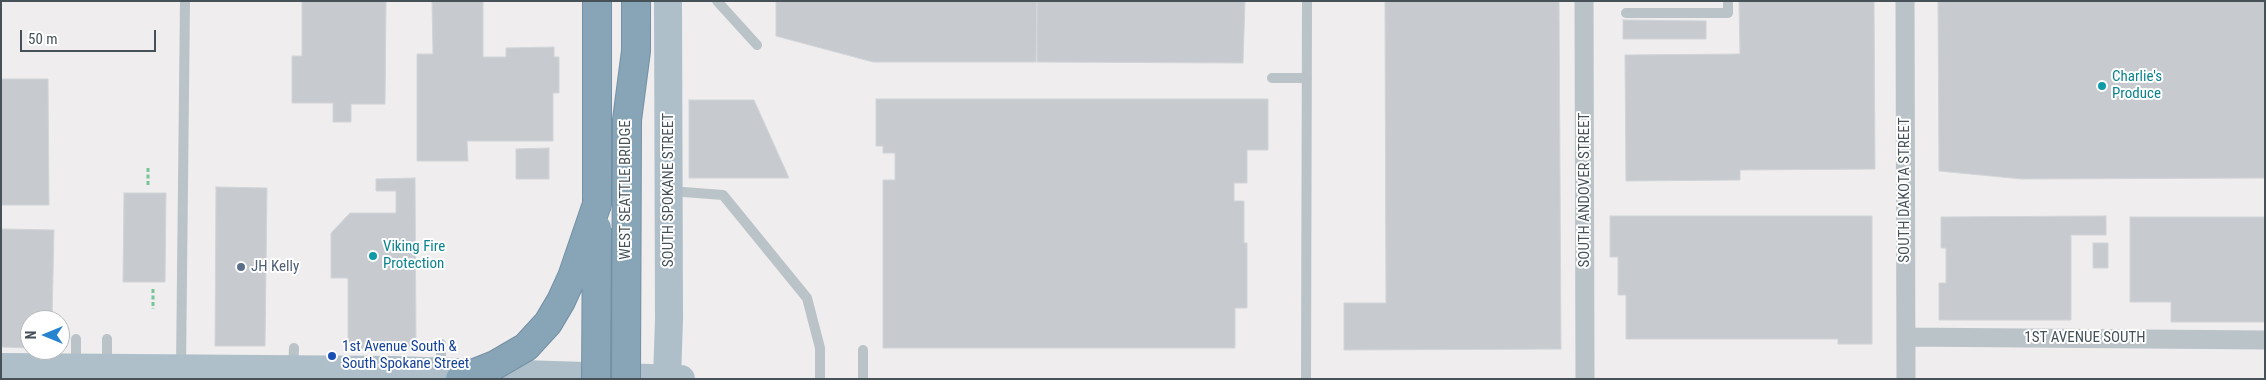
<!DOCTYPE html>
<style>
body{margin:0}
#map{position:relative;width:2266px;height:380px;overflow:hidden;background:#efeded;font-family:"Roboto Condensed",sans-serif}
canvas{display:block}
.frame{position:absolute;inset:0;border:2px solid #465258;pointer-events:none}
.north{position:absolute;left:20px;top:310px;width:50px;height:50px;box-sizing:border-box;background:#fff;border:1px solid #b5babc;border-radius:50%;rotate:270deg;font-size:14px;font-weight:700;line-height:20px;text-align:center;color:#465258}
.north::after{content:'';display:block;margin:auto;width:18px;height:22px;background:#2683d0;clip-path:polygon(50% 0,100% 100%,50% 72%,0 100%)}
.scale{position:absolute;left:20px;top:30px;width:136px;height:22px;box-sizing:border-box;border:2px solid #465258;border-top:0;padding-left:6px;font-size:15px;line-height:18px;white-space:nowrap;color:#465258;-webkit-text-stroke:4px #fff;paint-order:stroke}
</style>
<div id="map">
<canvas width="2266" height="380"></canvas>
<div class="frame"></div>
<div class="north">N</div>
<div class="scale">50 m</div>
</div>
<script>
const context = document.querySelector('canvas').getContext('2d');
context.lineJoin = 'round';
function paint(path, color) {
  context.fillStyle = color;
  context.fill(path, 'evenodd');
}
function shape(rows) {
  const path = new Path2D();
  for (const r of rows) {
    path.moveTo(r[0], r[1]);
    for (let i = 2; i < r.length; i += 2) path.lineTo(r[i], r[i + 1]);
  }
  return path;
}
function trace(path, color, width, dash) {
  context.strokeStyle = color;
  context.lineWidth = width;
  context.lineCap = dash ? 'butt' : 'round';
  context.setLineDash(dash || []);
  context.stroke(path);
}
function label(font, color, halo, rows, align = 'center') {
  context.font = font + ' "Roboto Condensed",sans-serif';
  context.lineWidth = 4;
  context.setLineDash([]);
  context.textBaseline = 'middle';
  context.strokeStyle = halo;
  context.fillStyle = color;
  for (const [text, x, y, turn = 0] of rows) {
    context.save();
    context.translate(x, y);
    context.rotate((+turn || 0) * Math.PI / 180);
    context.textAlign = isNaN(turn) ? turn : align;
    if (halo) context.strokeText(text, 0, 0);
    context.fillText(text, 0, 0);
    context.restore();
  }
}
const building = shape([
 [302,1,386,1,385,104,351,104,351,122,333,122,333,103,292,103,292,56,302,56,302,1],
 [432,1,483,1,483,57,506,57,506,48,554,47,554,57,559,57,559,93,553,93,553,141,467,141,468,161,417,161,417,54,433,54,432,1],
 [776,1,1037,1,1036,62,873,62,776,36,776,1],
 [1037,1,1245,1,1243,63,1037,62,1037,1],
 [1385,1,1559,1,1561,349,1344,350,1344,303,1386,303,1385,1],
 [1739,1,1874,1,1875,169,1740,170,1740,180,1626,181,1625,55,1740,54,1739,1],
 [1938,1,2265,1,2265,178,2022,179,1939,171,1938,1],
 [1623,20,1706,21,1706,39,1623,39,1623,20],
 [1,79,48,79,49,205,1,205,1,79],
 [876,99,1268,99,1268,150,1247,150,1247,183,1234,183,1234,201,1244,201,1244,243,1247,243,1247,308,1235,308,1235,348,883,348,883,180,895,180,895,153,883,153,883,146,876,146,876,99],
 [689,100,754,100,789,178,689,178,689,100],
 [549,148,549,179,516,179,516,149,549,148],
 [415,178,416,349,348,349,348,278,331,278,331,233,350,213,396,213,396,191,376,191,376,179,415,178],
 [216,187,267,188,265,346,215,346,216,187],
 [124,193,166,193,165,282,123,282,124,193],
 [1610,216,1872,216,1872,344,1838,344,1838,339,1626,339,1626,295,1618,295,1618,257,1610,257,1610,216],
 [2106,216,2106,235,2071,235,2071,320,1939,320,1939,283,1946,283,1946,248,1941,248,1941,217,2106,216],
 [2130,217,2265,217,2265,322,2171,322,2171,302,2130,302,2130,217],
 [1,229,54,230,52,320,30,320,30,348,1,347,1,229],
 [2093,243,2108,243,2108,268,2093,268,2093,243]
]);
paint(building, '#c7cacf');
trace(building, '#d1d4d8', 1);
const motorway = shape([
 [597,1,597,204],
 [627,120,636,51,636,1]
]);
trace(motorway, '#7390a4', 30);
trace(shape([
 [148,168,148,186],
 [153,289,153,309]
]), '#78c697', 3, [4, 2.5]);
trace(shape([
 [717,1,757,45],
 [1626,13,1728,13,1728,1],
 [1272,78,1307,78],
 [670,191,723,195,807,298,820,348,820,379],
 [107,339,107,367],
 [76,366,76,339],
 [181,367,185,1],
 [293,368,294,348],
 [441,370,441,344],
 [863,379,863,350],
 [1306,379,1307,1]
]), '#b9c3c8', 10);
trace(shape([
 [1584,1,1585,379],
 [1905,1,1906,379],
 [1906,337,2265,340]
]), '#b9c3c8', 19);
trace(shape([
 [1,367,394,370,681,379],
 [667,379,669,319,668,1]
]), '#aebfca', 28);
trace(motorway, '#88a5b8', 28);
const motorwayBridge = shape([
 [460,379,495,365,526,347,548,323,561,301,572,277,597,204],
 [596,379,597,228],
 [626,379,627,120]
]);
trace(motorwayBridge, '#7390a4', 30, []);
trace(motorwayBridge, '#88a5b8', 28);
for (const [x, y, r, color] of [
 [2102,86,5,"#0f9aa8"],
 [373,256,5,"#0f9aa8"],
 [241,267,5,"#5c6f8a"],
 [332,356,5,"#1a4fb4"]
]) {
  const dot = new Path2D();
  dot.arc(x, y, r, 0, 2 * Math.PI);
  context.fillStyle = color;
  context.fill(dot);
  trace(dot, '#fff', 2);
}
label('15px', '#0d838f', '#fff', [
 ["Charlie's",2112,77],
 ["Produce",2112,94],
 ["Viking Fire",383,247],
 ["Protection",383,264]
], 'left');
label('15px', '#465258', '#fff', [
 ["WEST SEATTLE BRIDGE",626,190,-90],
 ["SOUTH SPOKANE STREET",669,190,-90],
 ["SOUTH ANDOVER STREET",1585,190,-90],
 ["SOUTH DAKOTA STREET",1905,190,-90],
 ["1ST AVENUE SOUTH",2085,338]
]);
label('15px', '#4e5e75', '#fff', [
 ["JH Kelly",251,267]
], 'left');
label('15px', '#164399', '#fff', [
 ["1st Avenue South &",342,347],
 ["South Spokane Street",342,364]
], 'left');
</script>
